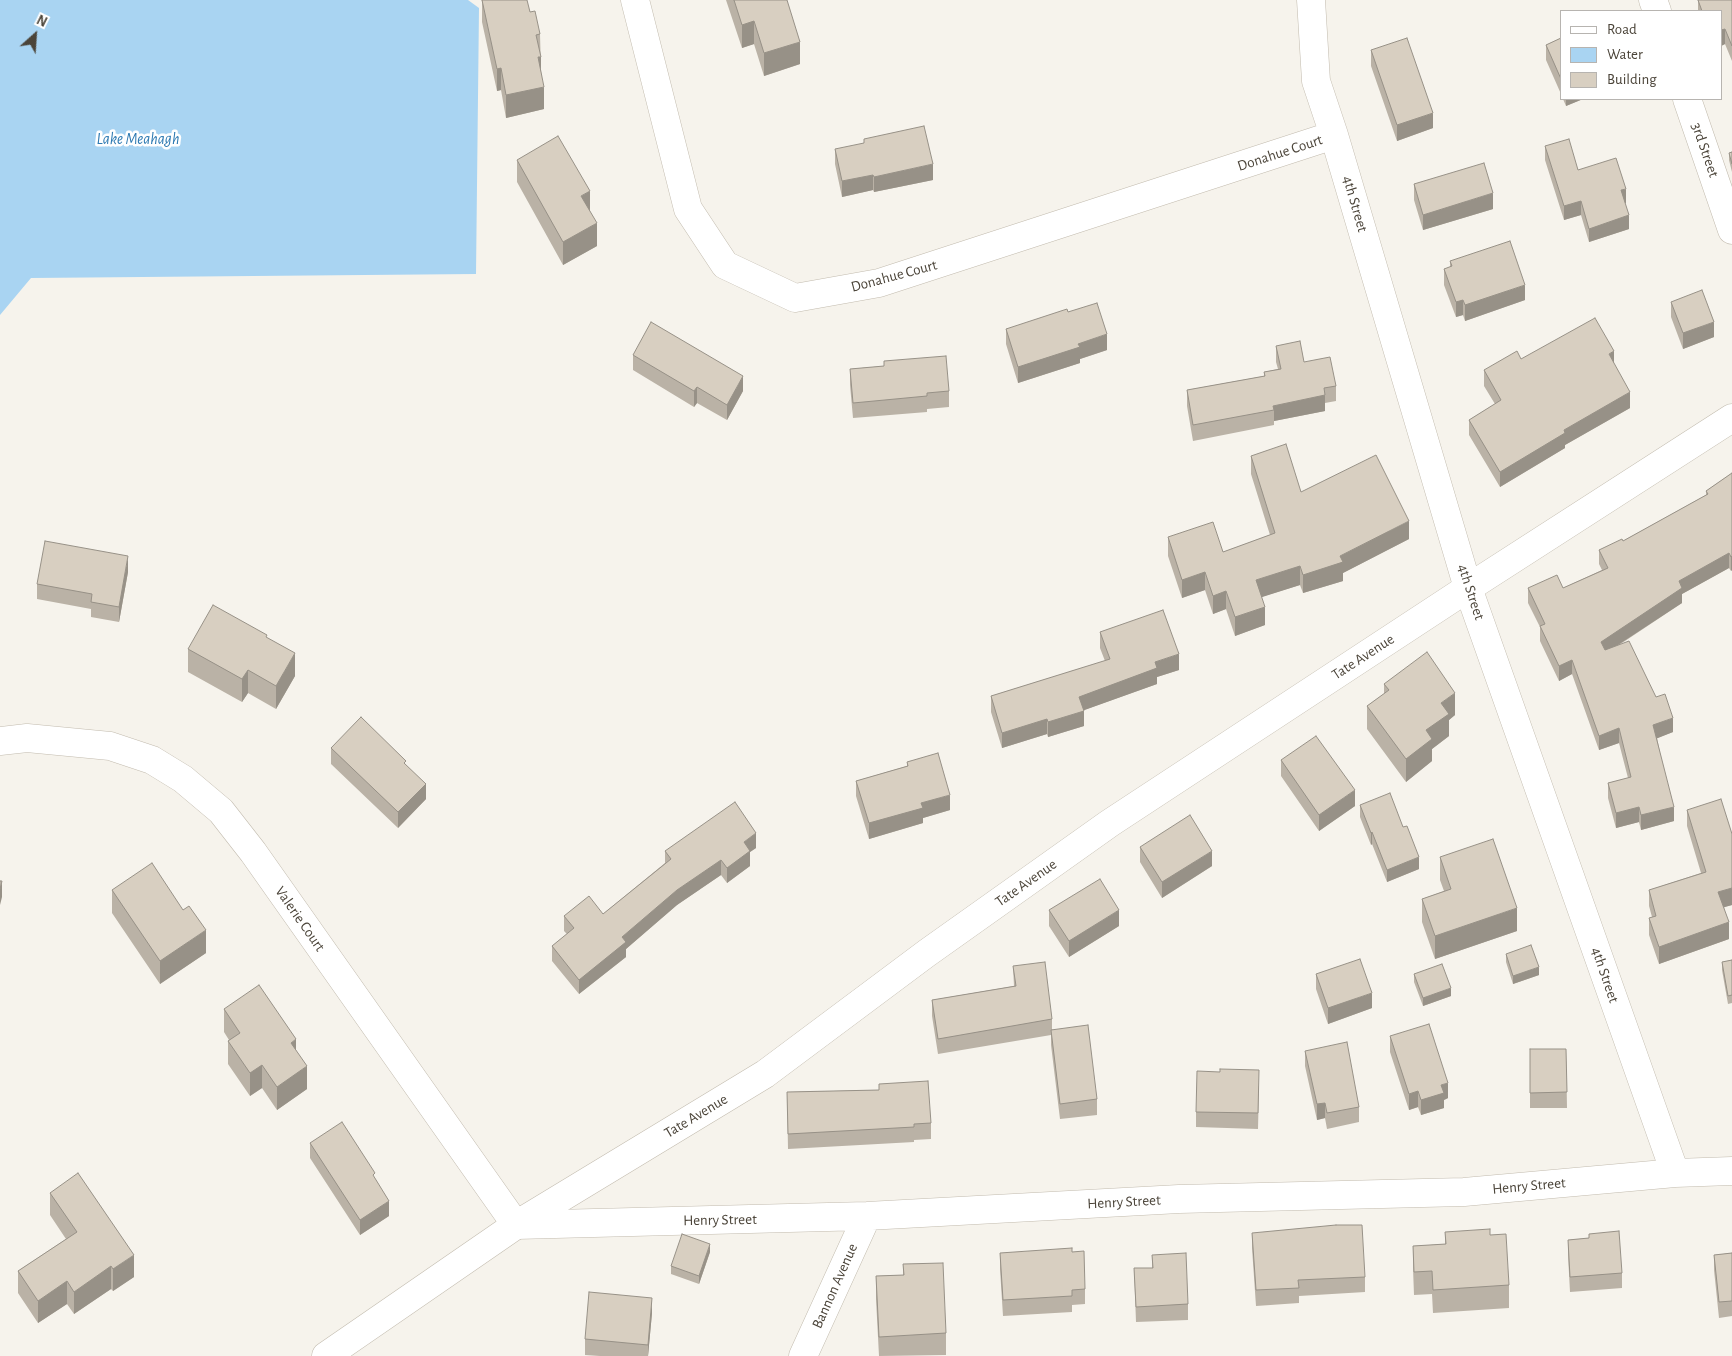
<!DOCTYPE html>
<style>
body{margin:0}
#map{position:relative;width:1732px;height:1356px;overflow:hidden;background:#f6f3ec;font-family:"Alegreya Sans",sans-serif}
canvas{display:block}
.legend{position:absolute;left:1560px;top:10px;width:162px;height:90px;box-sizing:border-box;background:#fff;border:1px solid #b7b4b0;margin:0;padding:6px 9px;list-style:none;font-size:15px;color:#4b4439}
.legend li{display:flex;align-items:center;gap:10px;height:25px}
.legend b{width:25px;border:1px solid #b7b4b0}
.north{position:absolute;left:10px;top:10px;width:50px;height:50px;-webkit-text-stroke:4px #fff;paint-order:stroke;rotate:26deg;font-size:14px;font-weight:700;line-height:20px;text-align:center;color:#4b4439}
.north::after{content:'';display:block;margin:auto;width:18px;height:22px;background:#4b4439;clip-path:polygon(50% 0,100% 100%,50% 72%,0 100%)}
</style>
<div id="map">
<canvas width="1732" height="1356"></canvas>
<ul class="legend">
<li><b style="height:6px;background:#fff"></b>Road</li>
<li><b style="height:14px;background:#a9d4f2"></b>Water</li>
<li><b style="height:14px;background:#d8cfc1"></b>Building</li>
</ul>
<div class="north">N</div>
</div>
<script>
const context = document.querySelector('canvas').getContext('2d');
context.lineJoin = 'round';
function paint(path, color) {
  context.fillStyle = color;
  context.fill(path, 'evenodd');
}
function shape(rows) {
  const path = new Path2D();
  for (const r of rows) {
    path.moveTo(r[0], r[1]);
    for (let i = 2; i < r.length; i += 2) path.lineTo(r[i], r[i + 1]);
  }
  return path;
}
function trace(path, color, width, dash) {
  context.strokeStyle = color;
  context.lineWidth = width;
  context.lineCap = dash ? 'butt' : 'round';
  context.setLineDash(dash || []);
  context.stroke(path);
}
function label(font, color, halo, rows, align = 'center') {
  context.font = font + ' "Alegreya Sans",sans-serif';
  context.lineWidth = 5;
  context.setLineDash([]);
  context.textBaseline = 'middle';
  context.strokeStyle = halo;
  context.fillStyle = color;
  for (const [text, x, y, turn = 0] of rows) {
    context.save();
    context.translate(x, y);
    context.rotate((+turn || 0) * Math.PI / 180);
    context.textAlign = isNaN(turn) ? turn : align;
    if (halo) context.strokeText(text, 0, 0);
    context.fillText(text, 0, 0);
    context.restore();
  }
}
paint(shape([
 [0,0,468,0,479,8,476,274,31,278,0,315]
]), '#a9d4f2');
const minor = shape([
 [635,0,688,209,725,265,795,298,879,283,1334,135],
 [1311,0,1316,81,1334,135,1468,588,1675,1173],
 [1653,0,1657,11],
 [1687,99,1732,230],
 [0,741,27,738,110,746,152,760,183,779,221,811,253,852,516,1225,867,1216,1179,1199,1464,1192,1675,1173,1732,1171],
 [803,1356,867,1216]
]);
const tertiary = shape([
 [326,1356,516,1225,765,1074,927,953,1110,823,1468,588,1732,418]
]);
trace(minor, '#c2bbae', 29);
trace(tertiary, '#c2bbae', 29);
trace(minor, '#fff', 28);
trace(tertiary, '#fff', 28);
paint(shape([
 [482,0,530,12,540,34,541,71,544,109,506,118,501,90,497,91,482,22],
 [726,0,787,0,800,64,764,76,754,44,742,48],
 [1698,0,1732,0,1732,61,1725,44,1721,46,1721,11,1698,11],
 [1561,38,1561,94,1546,60,1546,45],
 [1371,50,1433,128,1397,141,1371,66],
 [1563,99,1583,99,1566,106],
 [1545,146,1578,170,1626,203,1625,203,1629,229,1589,242,1581,215,1564,220,1545,160],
 [835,149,933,180,874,192,873,190,842,197,835,164],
 [1732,152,1732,172,1729,160,1729,153],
 [517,160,590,211,597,246,563,265,517,182],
 [1414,184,1493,209,1423,230,1414,200],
 [1450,261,1525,300,1465,321,1463,315,1456,317,1444,285,1444,269,1450,267],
 [1671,302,1714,337,1683,349,1671,317],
 [1068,312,1107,350,1080,359,1080,363,1018,383,1006,344,1006,329],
 [1276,346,1304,362,1336,386,1336,401,1325,403,1325,411,1274,421,1274,425,1193,441,1187,406,1187,390,1264,376,1264,372,1278,369,1276,362],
 [633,355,743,391,727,420,697,403,694,407,633,370],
 [1521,359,1614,364,1630,408,1565,445,1565,448,1500,487,1469,435,1469,420,1495,404,1484,386,1484,370],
 [884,361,949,391,949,407,927,409,927,412,853,418,850,385,850,369,884,366],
 [1251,456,1301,492,1409,539,1343,573,1343,581,1303,593,1300,585,1261,597,1265,625,1235,636,1226,609,1213,614,1205,590,1182,598,1168,556,1168,537,1223,552,1270,535,1251,474],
 [1732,473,1732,570,1731,571,1729,568,1682,594,1682,603,1619,645,1673,732,1657,738,1674,821,1641,830,1639,822,1616,828,1608,798,1608,783,1628,778,1619,743,1599,750,1572,674,1559,681,1540,641,1540,627,1528,603,1528,588,1563,588,1602,570,1599,564,1599,550,1623,541,1706,495,1706,491],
 [128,572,119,622,91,617,91,609,37,599,37,584],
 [1100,632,1179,670,1157,677,1157,684,1084,710,1084,726,1048,737,1047,734,1002,748,991,712,991,696,1105,661,1100,648],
 [188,649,295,676,276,709,248,693,242,702,188,672],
 [1384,684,1455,715,1449,720,1449,736,1432,749,1432,761,1406,782,1367,729,1367,706,1384,694],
 [331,748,406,765,426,799,398,828,331,764],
 [1281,760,1355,806,1319,831,1281,776],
 [907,762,950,810,923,818,923,823,869,839,856,796,856,781,907,766],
 [1360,805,1419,869,1387,882,1372,844,1371,845,1360,817],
 [1687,810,1732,834,1732,905,1724,907,1729,939,1659,964,1649,935,1649,918,1652,917,1649,906,1649,890,1701,873,1687,826],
 [1140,847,1212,866,1162,898,1140,862],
 [756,848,750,852,750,866,727,883,721,875,677,905,626,949,626,957,579,994,552,961,552,946,567,934,564,931,564,916,603,914,665,863,665,851],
 [1440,857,1517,931,1435,959,1422,922,1422,899,1444,891,1440,880],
 [112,890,206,953,160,984,112,913],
 [1049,910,1119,926,1069,957,1049,926],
 [1506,954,1539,975,1513,984,1506,962],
 [1732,960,1732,1003,1728,1004,1722,970,1722,962],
 [1013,966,1052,1019,1052,1029,1097,1099,1097,1115,1060,1119,1051,1045,1051,1035,938,1054,932,1016,932,1000,1014,986],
 [1316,974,1372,1008,1328,1024,1316,989],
 [1414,974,1451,996,1423,1006,1414,982],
 [224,1009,296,1050,307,1089,277,1110,262,1088,250,1096,228,1064,228,1041,229,1040,224,1032],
 [1390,1036,1448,1098,1444,1100,1444,1108,1421,1115,1418,1107,1409,1110,1390,1052],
 [1530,1049,1566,1049,1567,1108,1530,1108],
 [1305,1051,1359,1107,1359,1122,1327,1129,1325,1118,1317,1120,1305,1066],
 [879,1084,931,1123,931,1139,914,1140,914,1142,788,1149,787,1092,879,1090],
 [1259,1086,1258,1129,1196,1127,1196,1112],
 [310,1143,375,1179,389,1216,360,1235,310,1158],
 [50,1193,134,1277,113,1291,111,1289,74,1314,67,1304,38,1323,18,1293,18,1271,66,1239,50,1215],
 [1445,1232,1490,1235,1509,1285,1509,1308,1433,1313,1432,1294,1414,1295,1413,1268,1413,1246,1445,1244],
 [1252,1233,1365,1277,1365,1292,1299,1296,1299,1303,1256,1306,1252,1248],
 [1589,1238,1622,1273,1622,1288,1570,1292,1568,1255,1568,1240],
 [710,1252,699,1284,671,1274,671,1266],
 [1072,1252,1085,1289,1085,1304,1072,1305,1072,1312,1003,1316,1000,1269,1000,1253],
 [1732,1253,1732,1316,1719,1318,1714,1270,1714,1255],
 [1152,1255,1188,1304,1188,1320,1136,1322,1134,1268,1152,1268],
 [903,1264,946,1333,946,1355,879,1356,876,1299,876,1276,903,1275],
 [652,1313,648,1356,600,1356,585,1355,585,1339]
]), '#bab2a6');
paint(shape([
 [754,21,754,44,742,48,742,25],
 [1725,29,1725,44,1721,46,1721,30],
 [800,42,800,64,764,76,764,53],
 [538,57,541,57,541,79],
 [501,68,501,90,497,91,497,69],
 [544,87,544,109,506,118,506,95],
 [1566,99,1583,99,1566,106],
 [1433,113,1433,128,1397,141,1397,125],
 [933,164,933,180,874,192,874,177],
 [873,175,873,190,842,197,842,181],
 [1626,189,1626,203,1621,204,1621,190],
 [590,191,590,214,581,196],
 [1493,193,1493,209,1423,230,1423,215],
 [1581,201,1581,215,1564,220,1564,206],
 [1629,215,1629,229,1589,242,1589,229],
 [597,223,597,246,563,265,563,242],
 [1525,285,1525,300,1465,321,1465,305],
 [1463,300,1463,315,1456,317,1456,302],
 [1714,322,1714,337,1683,349,1683,333],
 [1107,334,1107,350,1080,359,1080,363,1018,383,1018,367,1078,344],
 [1614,351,1614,366,1609,354],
 [743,376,743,391,727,420,727,405],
 [697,387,697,403,694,407,694,391],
 [1630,392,1630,408,1565,445,1565,448,1500,487,1500,472,1564,430],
 [1325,395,1325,411,1274,421,1274,410,1273,406],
 [1409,521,1409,539,1343,573,1343,581,1303,593,1303,575],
 [1729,553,1729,568,1682,594,1682,603,1601,656,1601,642,1679,581],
 [128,556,128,572,119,622,119,607],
 [1732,556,1732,570,1731,571,1731,557],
 [1300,566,1300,585,1256,599,1256,580],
 [1205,572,1205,590,1182,598,1182,580],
 [1226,591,1226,609,1213,614,1213,596],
 [1265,607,1265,625,1235,636,1235,617],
 [295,653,295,676,276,709,276,686],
 [1179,654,1179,670,1157,677,1157,684,1079,712,1079,697,1155,662],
 [1572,660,1572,674,1559,681,1559,666],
 [248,670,248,693,242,702,242,679],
 [1455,693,1455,715,1449,720,1449,736,1432,749,1432,761,1406,782,1406,759,1441,703],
 [1084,711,1084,726,1048,737,1048,722],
 [1673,718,1673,732,1653,740,1653,725],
 [1047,719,1047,734,1002,748,1002,733],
 [1619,728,1619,743,1599,750,1599,736],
 [426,784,426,799,398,828,398,812],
 [1355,790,1355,806,1319,831,1319,815],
 [950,795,950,810,923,818,923,823,869,839,869,823,921,803],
 [1639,807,1639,822,1616,828,1616,813],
 [1674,807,1674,821,1641,830,1641,815],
 [1372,832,1372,844,1371,845,1371,833],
 [756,833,756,848,750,852,750,866,727,883,727,868,744,842],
 [1212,851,1212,866,1162,898,1162,882],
 [1419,857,1419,869,1387,882,1387,870],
 [721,860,721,875,677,905,626,949,626,957,579,994,579,980,622,937,677,890],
 [2,881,2,897,0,905,0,889],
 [1732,888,1732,905,1718,909,1718,892],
 [1517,908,1517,931,1435,959,1435,936],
 [1119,910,1119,926,1069,957,1069,941],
 [1729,922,1729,939,1659,964,1659,947],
 [206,930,206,953,160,984,160,961],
 [1539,967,1539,975,1513,984,1513,976],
 [1451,988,1451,996,1423,1006,1423,998],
 [1372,993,1372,1008,1328,1024,1328,1008],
 [296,1039,296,1062,291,1043],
 [262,1065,262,1088,250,1096,250,1073],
 [307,1066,307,1089,277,1110,277,1087],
 [1448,1083,1448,1098,1444,1100,1444,1108,1421,1115,1421,1100,1441,1085],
 [1418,1091,1418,1107,1409,1110,1409,1094],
 [1325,1103,1325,1118,1317,1120,1317,1104],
 [389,1201,389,1216,360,1235,360,1220],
 [710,1244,710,1252,699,1284,699,1276],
 [134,1255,134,1277,113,1291,113,1269],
 [111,1266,111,1289,74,1314,74,1292],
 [67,1281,67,1304,38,1323,38,1301],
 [652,1298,652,1313,648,1356,648,1345]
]), '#979187');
const building = shape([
 [482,0,527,0,530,12,535,11,540,34,536,35,541,57,538,57,544,87,506,95,501,68,497,69,482,0],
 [734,0,787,0,800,42,764,53,754,21,742,25,734,0],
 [1698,0,1732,0,1732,46,1725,29,1721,30,1721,11,1702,11,1698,0],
 [1407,38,1433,113,1397,125,1371,50,1407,38],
 [1561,38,1561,79,1546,45,1561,38],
 [924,126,933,164,874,177,873,175,842,181,835,149,864,143,864,139,924,126],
 [558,136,590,191,581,196,597,223,563,242,517,160,558,136],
 [1569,139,1578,170,1616,158,1626,189,1621,190,1629,215,1589,229,1581,201,1564,206,1545,146,1569,139],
 [1732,152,1732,164,1729,153,1732,152],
 [1484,163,1493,193,1423,215,1414,184,1484,163],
 [1510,241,1525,285,1465,305,1463,300,1456,302,1444,269,1452,266,1450,261,1510,241],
 [1702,290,1714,322,1683,333,1671,302,1702,290],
 [1097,303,1107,334,1078,344,1080,347,1018,367,1006,329,1067,309,1068,312,1097,303],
 [1595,318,1614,351,1609,354,1630,392,1564,430,1565,433,1500,472,1469,420,1501,400,1484,370,1517,351,1521,359,1595,318],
 [651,322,743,376,727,405,697,387,694,391,633,355,651,322],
 [1300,341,1304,362,1330,357,1336,386,1324,388,1325,395,1273,406,1274,410,1193,425,1187,390,1265,376,1264,372,1281,369,1276,346,1300,341],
 [946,356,949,391,927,393,927,396,853,403,850,369,884,366,884,361,946,356],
 [1286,444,1301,492,1376,455,1409,521,1340,556,1343,562,1303,575,1300,566,1256,580,1265,607,1235,617,1226,591,1213,596,1205,572,1182,580,1168,537,1213,522,1223,552,1275,533,1251,456,1286,444],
 [1732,473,1732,556,1731,557,1729,553,1679,581,1682,588,1601,642,1605,650,1629,641,1656,697,1665,694,1673,718,1653,725,1674,807,1641,815,1639,807,1616,813,1608,783,1631,777,1619,728,1599,736,1572,660,1559,666,1540,626,1545,624,1528,588,1557,575,1563,588,1608,568,1599,550,1622,539,1623,541,1708,494,1706,491,1732,473],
 [45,541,128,556,119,607,91,602,92,594,37,584,45,541],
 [213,605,267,635,266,637,295,653,276,686,248,670,242,679,188,649,213,605],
 [1163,610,1179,654,1155,662,1157,668,1079,697,1084,711,1048,722,1047,719,1002,733,991,696,1110,659,1100,632,1163,610],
 [1427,652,1455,693,1441,703,1449,714,1426,730,1432,739,1406,759,1367,706,1389,690,1384,684,1427,652],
 [361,717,406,761,404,763,426,784,398,812,331,748,361,717],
 [1316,736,1355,790,1319,815,1281,760,1316,736],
 [938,753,950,795,921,803,923,808,869,823,856,781,908,766,907,762,938,753],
 [1390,793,1403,827,1407,826,1419,857,1387,870,1372,832,1371,833,1360,805,1390,793],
 [1721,799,1732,834,1732,888,1718,892,1729,922,1659,947,1649,918,1656,916,1649,890,1706,872,1687,810,1721,799],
 [735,802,756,833,744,842,750,851,727,868,721,860,677,890,622,937,626,942,579,980,552,946,574,928,564,916,589,896,603,914,671,859,665,851,735,802],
 [1190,815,1212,851,1162,882,1140,847,1190,815],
 [1493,839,1517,908,1435,936,1422,899,1451,889,1440,857,1493,839],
 [152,863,183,910,189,906,206,930,160,961,112,890,152,863],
 [1100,879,1119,910,1069,941,1049,910,1100,879],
 [0,881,2,881,0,889,0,881],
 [1531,945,1539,967,1513,976,1506,954,1531,945],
 [1360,959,1372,993,1328,1008,1316,974,1360,959],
 [1732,960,1732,995,1728,996,1722,962,1732,960],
 [1045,962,1052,1019,938,1039,932,1000,1016,986,1013,966,1045,962],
 [1442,964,1451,988,1423,998,1414,974,1442,964],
 [259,985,296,1039,291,1043,307,1066,277,1087,262,1065,250,1073,228,1041,240,1033,224,1009,259,985],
 [1429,1024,1448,1083,1441,1085,1444,1093,1421,1100,1418,1091,1409,1094,1390,1036,1429,1024],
 [1088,1025,1097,1099,1060,1104,1051,1030,1088,1025],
 [1347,1042,1359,1107,1327,1113,1325,1103,1317,1104,1305,1051,1347,1042],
 [1530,1049,1566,1049,1567,1092,1530,1093,1530,1049],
 [1220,1069,1259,1070,1258,1113,1196,1112,1197,1071,1220,1072,1220,1069],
 [928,1081,931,1123,914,1124,914,1127,788,1134,787,1092,879,1090,879,1084,928,1081],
 [342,1122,375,1173,373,1175,389,1201,360,1220,310,1143,342,1122],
 [78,1173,134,1255,113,1269,111,1266,74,1292,67,1281,38,1301,18,1271,77,1232,50,1193,78,1173],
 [1336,1225,1362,1225,1365,1277,1298,1280,1299,1288,1256,1290,1252,1233,1336,1225],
 [1490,1229,1490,1235,1506,1234,1509,1285,1433,1290,1432,1271,1414,1272,1413,1246,1446,1244,1445,1232,1490,1229],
 [1619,1231,1622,1273,1570,1277,1568,1240,1589,1238,1589,1234,1619,1231],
 [682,1234,710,1244,699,1276,671,1266,682,1234],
 [1072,1248,1072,1252,1084,1251,1085,1289,1072,1290,1072,1296,1003,1300,1000,1253,1072,1248],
 [1186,1253,1188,1304,1136,1307,1134,1268,1153,1268,1152,1255,1186,1253],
 [1732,1253,1732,1301,1719,1302,1714,1255,1732,1253],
 [943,1263,946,1333,879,1337,876,1276,904,1275,903,1264,943,1263],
 [589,1292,652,1298,648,1345,585,1339,589,1292]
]);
paint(building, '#d8cfc1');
trace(building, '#979187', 1);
label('15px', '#4b4439', '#fff', [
 ["3rd Street",1705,150,71],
 ["Donahue Court",1280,153,-18],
 ["4th Street",1355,204,74],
 ["Donahue Court",894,276,-15],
 ["4th Street",1471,592,72],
 ["Tate Avenue",1363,657,-33],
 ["Tate Avenue",1026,883,-35],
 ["Valerie Court",300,919,55],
 ["4th Street",1605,975,71],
 ["Tate Avenue",696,1116,-31],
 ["Henry Street",1529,1186,-5],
 ["Henry Street",1124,1202,-3],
 ["Henry Street",720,1220,-1],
 ["Bannon Avenue",835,1286,-66]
]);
label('italic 16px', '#2e7ab2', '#fff', [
 ["Lake Meahagh",138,139]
]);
</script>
